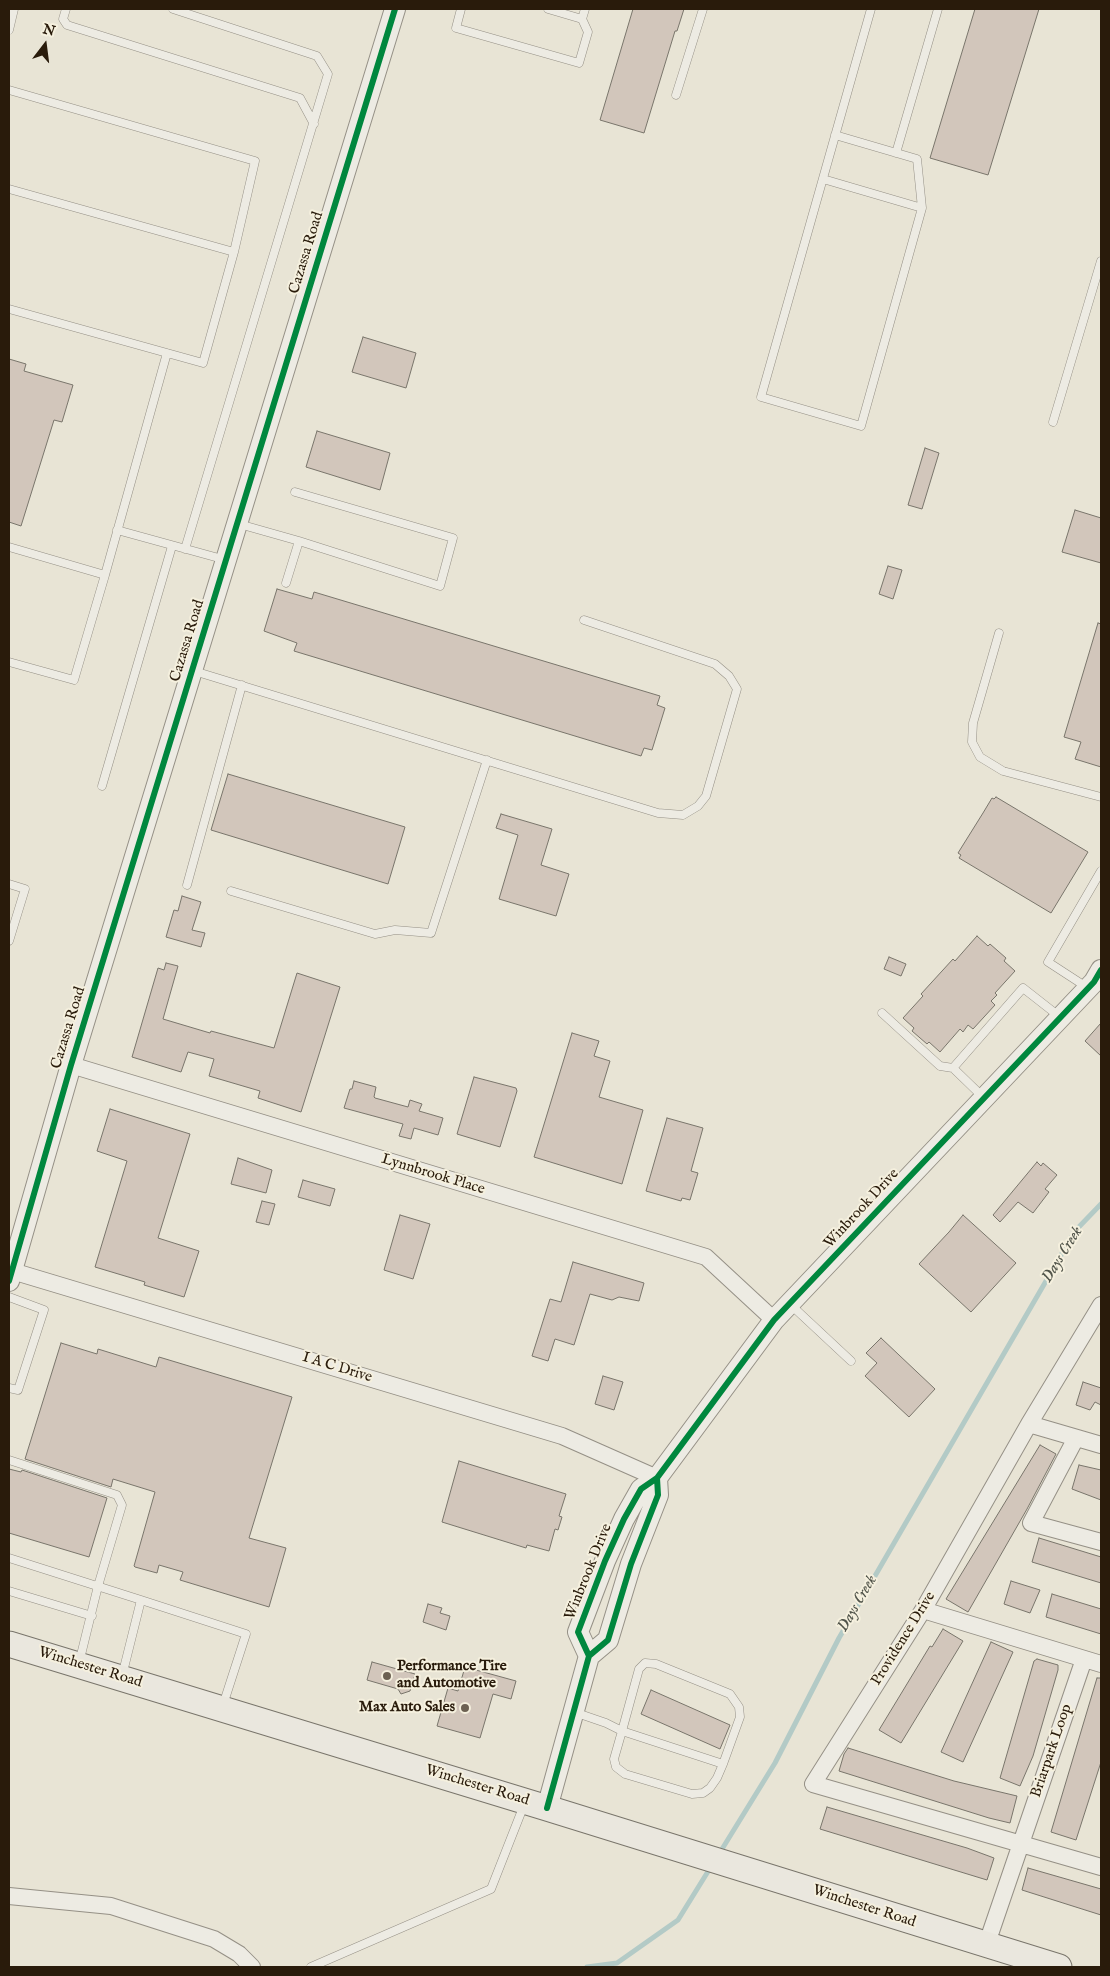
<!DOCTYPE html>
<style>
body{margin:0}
#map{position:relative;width:1110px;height:1976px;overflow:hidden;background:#e8e4d5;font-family:"IM FELL English",serif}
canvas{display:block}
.frame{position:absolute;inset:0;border:10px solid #291b0b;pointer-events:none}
.north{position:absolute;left:20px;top:20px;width:50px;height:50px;-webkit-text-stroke:4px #f5f0de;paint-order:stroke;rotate:15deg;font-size:14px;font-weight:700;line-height:20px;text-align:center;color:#291b0b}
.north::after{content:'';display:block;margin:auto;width:18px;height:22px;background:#291b0b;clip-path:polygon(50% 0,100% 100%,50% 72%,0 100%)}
</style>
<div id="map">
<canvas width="1110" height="1976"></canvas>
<div class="frame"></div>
<div class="north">N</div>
</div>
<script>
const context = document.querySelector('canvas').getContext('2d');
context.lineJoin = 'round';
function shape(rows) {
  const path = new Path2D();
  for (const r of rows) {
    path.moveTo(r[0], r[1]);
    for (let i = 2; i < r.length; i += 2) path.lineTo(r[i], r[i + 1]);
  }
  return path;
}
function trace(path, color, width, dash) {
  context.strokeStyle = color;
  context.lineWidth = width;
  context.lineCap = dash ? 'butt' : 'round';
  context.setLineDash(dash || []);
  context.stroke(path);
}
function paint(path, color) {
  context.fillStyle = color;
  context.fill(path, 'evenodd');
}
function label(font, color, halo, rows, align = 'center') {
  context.font = font + ' "IM FELL English",serif';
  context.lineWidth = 4;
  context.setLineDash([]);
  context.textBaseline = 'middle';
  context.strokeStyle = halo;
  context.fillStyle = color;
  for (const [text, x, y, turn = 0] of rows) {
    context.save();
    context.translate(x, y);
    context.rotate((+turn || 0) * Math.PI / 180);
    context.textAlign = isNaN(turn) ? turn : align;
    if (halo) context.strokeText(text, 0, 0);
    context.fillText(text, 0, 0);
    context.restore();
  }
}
trace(shape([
 [719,1854,775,1763,839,1638,1075,1231,1101,1204],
 [587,1967,617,1963,678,1920,712,1865]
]), '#b3cac6', 5);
const building = shape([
 [633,9,684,9,677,31,675,31,644,133,600,120,633,9],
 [975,9,1039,9,988,175,930,158,975,9],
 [363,337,416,353,406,388,352,372,363,337],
 [9,359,26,364,24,371,73,385,62,422,54,420,21,526,9,522,9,359],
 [317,431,390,453,380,490,306,467,317,431],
 [925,448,939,453,922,509,908,505,925,448],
 [1075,510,1101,518,1101,563,1062,552,1075,510],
 [888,566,902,570,893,599,879,594,888,566],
 [277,589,312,599,314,592,660,696,657,705,665,708,652,750,644,748,641,756,294,651,297,643,264,631,277,589],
 [1098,623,1101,624,1101,767,1075,759,1081,742,1064,737,1098,623],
 [228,774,405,827,388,884,211,830,228,774],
 [996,797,1088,852,1051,913,959,858,961,855,958,853,983,813,992,798,994,799,996,797],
 [501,814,552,829,541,865,569,874,556,916,499,899,518,835,496,828,501,814],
 [182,896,201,902,192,930,205,933,201,947,166,937,174,910,178,911,182,896],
 [977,936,988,946,990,944,1006,958,1004,961,1015,971,995,993,997,995,991,1001,995,1005,973,1029,968,1025,963,1032,960,1029,940,1052,929,1042,927,1044,912,1031,914,1028,903,1018,923,996,921,994,953,959,955,961,977,936],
 [889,957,906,964,901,976,884,969,889,957],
 [166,963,178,966,163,1019,210,1033,211,1031,274,1048,297,973,340,987,301,1112,258,1098,260,1091,209,1076,214,1059,188,1052,181,1072,132,1057,158,968,164,970,166,963],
 [1101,1023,1101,1056,1085,1041,1101,1023],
 [572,1033,599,1041,594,1056,610,1061,599,1097,643,1110,622,1184,534,1157,572,1033],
 [474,1077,516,1088,517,1091,500,1147,457,1134,474,1077],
 [354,1081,376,1087,374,1097,375,1098,408,1107,410,1100,422,1104,419,1111,443,1118,438,1135,414,1128,411,1139,399,1136,403,1124,344,1108,350,1089,352,1089,354,1081],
 [110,1109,190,1134,158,1238,199,1251,184,1297,144,1285,145,1282,95,1267,127,1161,97,1151,110,1109],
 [667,1118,703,1128,691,1171,698,1173,690,1200,682,1198,681,1201,646,1191,667,1118],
 [238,1158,272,1170,266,1193,231,1184,238,1158],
 [1037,1162,1041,1166,1043,1163,1057,1175,1045,1189,1049,1192,1033,1213,1018,1202,1000,1222,993,1215,1037,1162],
 [303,1180,335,1189,330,1206,298,1197,303,1180],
 [262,1201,275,1204,269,1225,256,1222,262,1201],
 [400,1215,430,1224,413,1279,384,1270,400,1215],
 [963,1215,1016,1263,971,1312,919,1264,949,1232,963,1215],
 [573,1262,644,1283,639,1301,619,1297,612,1300,590,1294,574,1345,555,1339,548,1361,532,1356,550,1299,561,1302,573,1262],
 [881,1338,935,1389,909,1417,865,1376,877,1363,866,1353,881,1338],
 [61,1343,97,1354,98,1349,156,1367,159,1357,292,1397,249,1538,286,1548,269,1607,180,1580,183,1572,159,1565,157,1573,135,1567,134,1566,155,1492,113,1479,111,1487,25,1459,61,1343],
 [603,1376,623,1382,614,1410,595,1404,603,1376],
 [1083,1382,1101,1388,1101,1405,1095,1402,1090,1410,1076,1405,1083,1382],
 [1040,1445,1056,1454,1027,1509,968,1612,946,1599,1040,1445],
 [459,1461,566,1494,559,1516,562,1517,558,1530,555,1529,549,1551,527,1545,526,1548,442,1522,459,1461],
 [1079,1465,1101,1470,1101,1500,1072,1489,1079,1465],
 [9,1469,21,1472,22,1470,107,1498,89,1557,9,1533,9,1469],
 [1039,1538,1101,1557,1101,1583,1032,1562,1039,1538],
 [1011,1581,1040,1590,1030,1613,1004,1604,1011,1581],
 [1052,1594,1101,1609,1101,1634,1046,1617,1052,1594],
 [428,1604,442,1608,440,1613,450,1616,446,1630,423,1622,428,1604],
 [943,1629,963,1641,901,1743,879,1730,930,1646,932,1647,943,1629],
 [991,1642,1013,1652,963,1762,941,1752,991,1642],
 [1037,1659,1058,1665,1058,1670,1033,1756,1020,1786,1000,1778,1034,1661,1037,1659],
 [372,1662,415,1674,410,1691,401,1694,398,1689,367,1680,372,1662],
 [465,1667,516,1681,511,1699,493,1694,480,1738,437,1726,448,1688,458,1691,465,1667],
 [1097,1678,1101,1678,1101,1762,1076,1840,1051,1832,1097,1678],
 [651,1690,730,1725,720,1749,641,1714,651,1690],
 [848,1748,954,1781,1017,1796,1010,1823,989,1818,839,1771,844,1754,848,1748],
 [827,1807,967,1848,994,1858,987,1880,820,1829,827,1807],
 [1028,1868,1101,1889,1101,1915,1022,1890,1028,1868]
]);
paint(building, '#d2c6bb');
trace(building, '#79756b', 1);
const service = shape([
 [66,9,63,19,67,25,300,98,314,124],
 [173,9,317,56,328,74,185,549],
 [461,9,456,28,579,63,588,32,582,19],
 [548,9,582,19,585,9],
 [9,30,14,9],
 [9,90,255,161,234,252,203,363,167,353],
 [676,95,703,9],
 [835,135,917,159,922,208],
 [896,153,938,9],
 [823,179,922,208,861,426,761,397,871,9],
 [9,189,234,252],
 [9,309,167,353,105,575,9,547],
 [1053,422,1101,261],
 [295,492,453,538,440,586,299,541],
 [239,524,299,541,286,583],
 [117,530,226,560],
 [999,633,973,723,972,742,980,757,1003,771,1101,797],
 [9,662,74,680,105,575],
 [194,671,658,813,683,815,698,806,706,796,737,689,729,676,715,664,584,620],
 [102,786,172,546],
 [9,884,25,889,9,941],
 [187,885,242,685],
 [231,891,375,934,395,930,431,933,487,760],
 [1088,988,1048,962,1101,871],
 [882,1013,940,1066,953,1068],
 [983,1097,953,1068,1023,988,1060,1017],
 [9,1297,44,1310,18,1390,9,1388],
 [791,1305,851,1361],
 [9,1460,117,1495,122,1505,98,1586,79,1663],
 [9,1558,141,1600,122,1676],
 [9,1591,92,1616],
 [141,1600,246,1634,223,1705],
 [574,1712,606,1723,622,1731,639,1669,645,1663,656,1664,730,1694,739,1707,740,1717,723,1764,717,1778,710,1788,703,1793,692,1794,625,1774,616,1767,614,1759,622,1731,723,1764],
 [311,1967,491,1889,524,1805]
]);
const minor = shape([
 [71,1065,706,1257,774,1320],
 [12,1271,562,1436,657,1478],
 [1101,1305,1029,1424,923,1610,813,1784,1101,1867],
 [1029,1424,1101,1445],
 [1076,1438,1031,1523,1101,1542],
 [923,1610,1101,1664],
 [9,1896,111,1906,214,1939,239,1954,252,1967],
 [986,1946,1084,1659]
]);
const tertiary = shape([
 [9,1281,71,1065,395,9],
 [589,1656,578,1632,605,1561,624,1519,641,1489,657,1478,774,1320,1094,982,1101,970],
 [547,1808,589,1656,608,1640,631,1564,658,1495,657,1478]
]);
const primary = shape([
 [9,1644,547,1808,1059,1967]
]);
trace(service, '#959086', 9);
trace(minor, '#959086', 18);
trace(tertiary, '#959086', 22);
trace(primary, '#79756b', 27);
trace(service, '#edebe3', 8);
trace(minor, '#edebe3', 16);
trace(tertiary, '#edebe3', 20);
trace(primary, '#eae7de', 25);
trace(shape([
 [9,1281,71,1065,395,9],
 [589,1656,578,1632,605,1561,624,1519,641,1489,657,1478,774,1320,1094,982,1101,970],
 [547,1808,589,1656,608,1640,631,1564,658,1495,657,1478]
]), '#00873e', 6);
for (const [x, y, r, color] of [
 [387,1676,5,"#6c6152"],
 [465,1708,5,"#6c6152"]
]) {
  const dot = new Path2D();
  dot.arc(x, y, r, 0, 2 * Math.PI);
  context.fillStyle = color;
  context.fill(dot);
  trace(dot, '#f5f0de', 2);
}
label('15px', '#291b0b', '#f5f0de', [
 ["Cazassa Road",307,253,-73],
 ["Cazassa Road",188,641,-73],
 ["Cazassa Road",69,1028,-73],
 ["Lynnbrook Place",433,1175,17],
 ["Winbrook Drive",862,1209,-47],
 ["I A C Drive",337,1368,17],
 ["Winbrook Drive",589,1572,-68],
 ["Providence Drive",904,1639,-58],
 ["Winchester Road",90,1668,17],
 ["Briarpark Loop",1052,1751,-71],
 ["Winchester Road",477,1786,17],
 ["Winchester Road",864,1907,18]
]);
label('bold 15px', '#291b0b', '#f5f0de', [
 ["Performance Tire",397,1667],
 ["and Automotive",397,1684],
 ["Max Auto Sales",455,1708,"right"]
], 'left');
label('italic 16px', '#51544a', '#f5f0de', [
 ["Days Creek",1063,1255,-58],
 ["Days Creek",858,1604,-60]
]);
</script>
